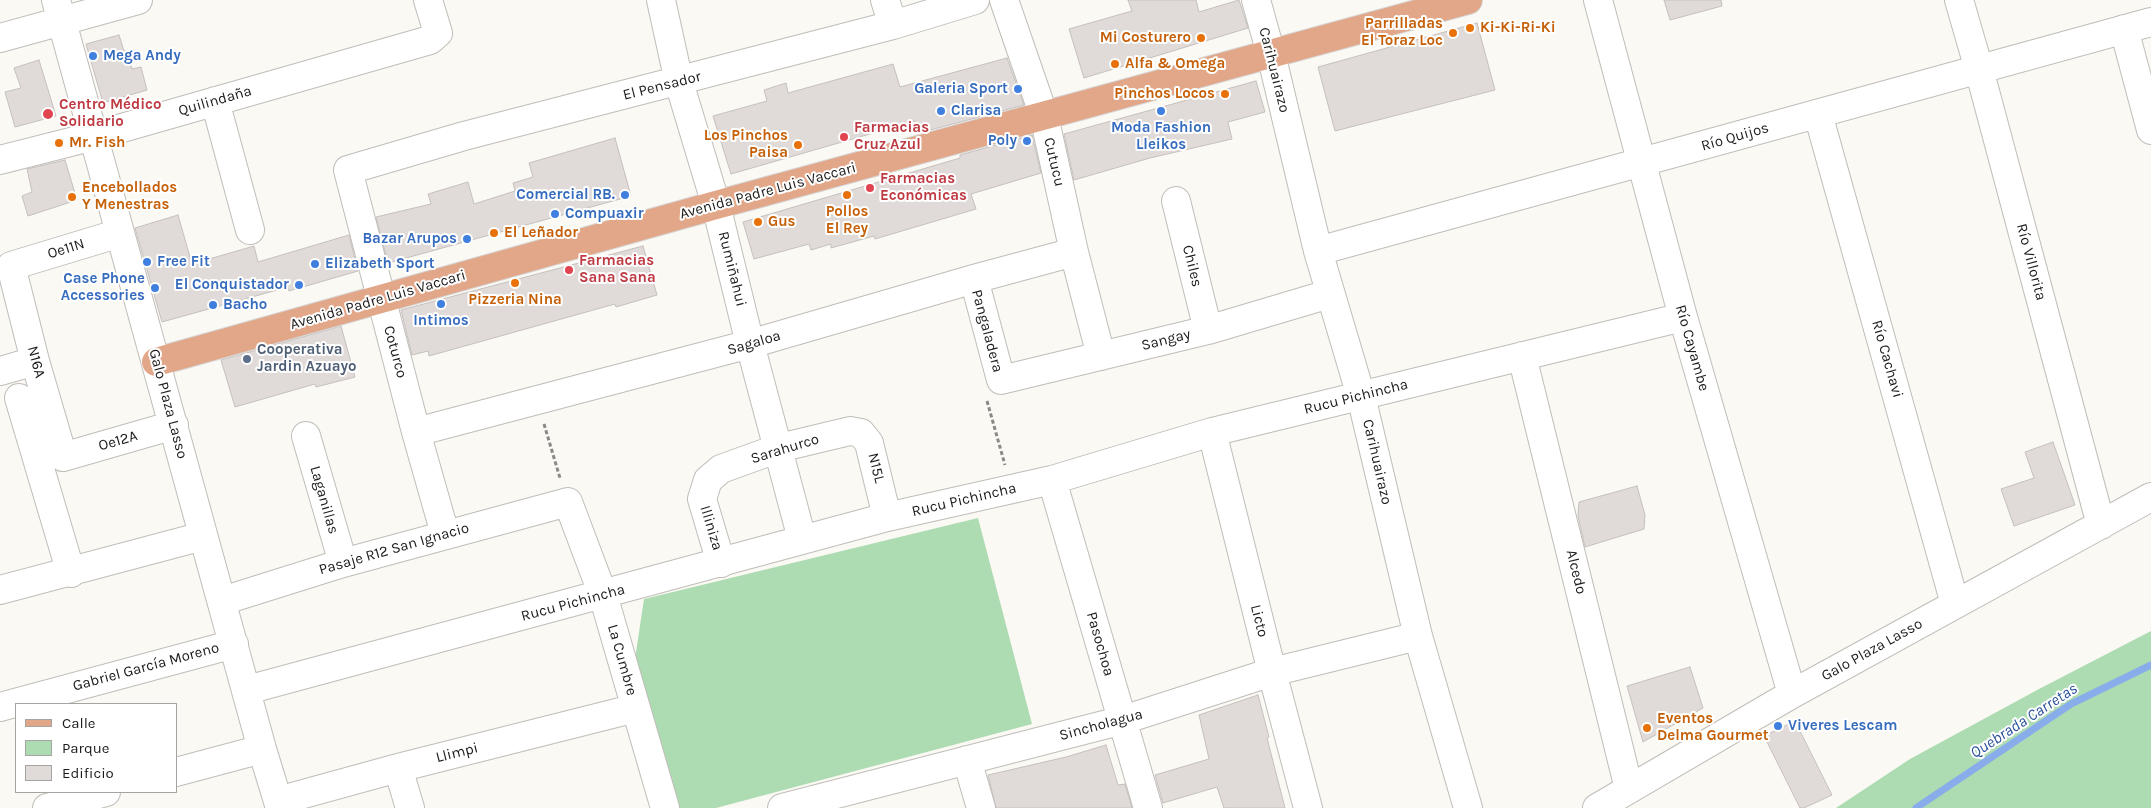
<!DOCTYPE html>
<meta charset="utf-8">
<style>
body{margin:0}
#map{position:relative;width:2151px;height:808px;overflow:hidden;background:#fbf9f4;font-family:Karla,sans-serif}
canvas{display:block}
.legend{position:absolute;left:15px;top:703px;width:162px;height:90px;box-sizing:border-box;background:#fff;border:1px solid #a4a4a3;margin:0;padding:6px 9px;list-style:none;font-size:15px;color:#1c1b19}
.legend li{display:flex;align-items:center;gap:10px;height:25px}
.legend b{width:25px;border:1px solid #a4a4a3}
</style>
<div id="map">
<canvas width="2151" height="808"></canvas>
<ul class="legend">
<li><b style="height:6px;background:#e2a789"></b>Calle</li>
<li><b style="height:14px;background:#addbb2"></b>Parque</li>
<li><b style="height:14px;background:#e0dbd8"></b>Edificio</li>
</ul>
</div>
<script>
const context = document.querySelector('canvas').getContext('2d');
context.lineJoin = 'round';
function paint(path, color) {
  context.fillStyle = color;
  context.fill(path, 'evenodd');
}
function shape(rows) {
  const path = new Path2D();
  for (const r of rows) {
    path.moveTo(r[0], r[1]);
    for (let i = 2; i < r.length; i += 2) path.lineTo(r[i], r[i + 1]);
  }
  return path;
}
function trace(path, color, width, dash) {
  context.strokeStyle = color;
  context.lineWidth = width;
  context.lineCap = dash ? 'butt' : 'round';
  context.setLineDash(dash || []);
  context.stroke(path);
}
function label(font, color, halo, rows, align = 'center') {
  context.font = font + ' Karla,sans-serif';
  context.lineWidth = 4;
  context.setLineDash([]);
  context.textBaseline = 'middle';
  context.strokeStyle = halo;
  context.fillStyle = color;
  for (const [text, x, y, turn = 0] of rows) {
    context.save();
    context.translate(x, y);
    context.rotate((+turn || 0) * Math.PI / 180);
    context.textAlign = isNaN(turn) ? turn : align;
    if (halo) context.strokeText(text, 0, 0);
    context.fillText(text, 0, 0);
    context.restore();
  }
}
paint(shape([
 [978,518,1032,724,716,808,677,808,635,659,644,599],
 [2151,631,2151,808,1836,808,1910,759,2039,689]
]), '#addbb2');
trace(shape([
 [1916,808,2071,704,2151,665]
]), '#89adea', 7);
const building = shape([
 [1128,0,1196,0,1199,12,1239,0,1248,28,1084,78,1069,29,1132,11,1128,0],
 [1664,0,1721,0,1722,6,1670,20,1664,0],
 [1477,23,1495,90,1335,131,1318,67,1477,23],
 [119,35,124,51,127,51,132,69,141,67,147,90,103,103,86,44,119,35],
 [1007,58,1024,105,919,133,915,121,731,174,713,116,767,101,764,90,786,83,788,93,893,64,900,87,1007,58],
 [39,60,56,116,15,127,5,92,21,88,14,68,39,60],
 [1256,81,1265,112,1228,122,1232,139,1150,158,1074,180,1064,134,1256,81],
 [1032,135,1041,173,971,194,976,209,875,239,874,236,831,248,831,244,811,250,809,244,754,259,743,222,960,158,960,155,1032,135],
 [615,138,631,196,388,263,376,217,431,204,428,194,468,182,474,204,515,191,513,183,533,177,529,163,615,138],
 [65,160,77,200,28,216,22,196,32,192,27,169,65,160],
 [178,215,192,264,254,246,258,262,349,235,358,271,289,291,288,287,162,322,135,228,178,215],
 [643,246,657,295,616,307,615,304,429,356,428,351,412,355,401,310,643,246],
 [341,326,355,377,316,387,315,384,235,407,221,360,341,326],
 [2053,442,2075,505,2014,526,2001,489,2034,478,2025,452,2053,442],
 [1637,486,1645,515,1644,529,1585,547,1578,516,1579,502,1637,486],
 [1690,667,1703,708,1643,742,1627,686,1690,667],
 [1258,695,1269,737,1267,738,1285,808,1224,808,1217,787,1163,803,1155,775,1209,759,1199,715,1258,695],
 [1795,721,1832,795,1804,808,1800,808,1764,736,1795,721],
 [1106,745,1118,785,1125,784,1132,808,996,808,988,775,1066,757,1106,745]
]);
paint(building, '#e0dbd8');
trace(building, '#c5c0bd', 1);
const minor = shape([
 [56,0,262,749,280,808],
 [661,0,679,82,716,205,750,344,802,539],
 [885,0,893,25],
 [1256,0,1271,54,1318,251,1361,396,1418,636,1468,808],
 [1598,0,1683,317,1792,694],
 [1959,0,1979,69,2101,525],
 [2124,29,2151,130],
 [0,38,138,0],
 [215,101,250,230],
 [1818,114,1955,604],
 [0,160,94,136,430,40,438,33,428,0],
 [1176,201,1208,330],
 [120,233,11,266,35,361,63,457,174,425],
 [1318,251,2151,22],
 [1074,252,1101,356],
 [974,279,1001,380,1208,330,1329,294],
 [1522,356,1629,789],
 [0,371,35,361],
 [19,398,71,573],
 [416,432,750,344,974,279,1074,252,1044,116,1004,0],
 [1212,432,1272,672,1308,808],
 [306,436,343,563],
 [1052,480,1148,808],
 [445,534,416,432,348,170,464,136,893,25,975,0],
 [721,563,702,499,708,480,721,469,779,448,850,431,861,433,869,443,887,517],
 [0,590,203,536],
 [222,601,343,563,568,502,603,595,665,808],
 [247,690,887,517,1052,480,1212,432,1683,317],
 [0,707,234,644],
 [967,760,981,808],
 [398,768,410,808],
 [176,772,262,749],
 [278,801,398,768,636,708],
 [47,808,106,792],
 [782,808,1123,720,1272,672,1418,636],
 [1597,808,1792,694,2151,497]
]);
const major = shape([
 [156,362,716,205,1468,0]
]);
trace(minor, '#c0bdb9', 30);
trace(major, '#d6d6d6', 30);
trace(shape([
 [987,401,1005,465],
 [544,424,560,478]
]), '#8b8986', 3, [4, 2.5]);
trace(minor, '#fff', 28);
trace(major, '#e2a789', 28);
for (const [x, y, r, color] of [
 [1470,28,5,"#e8710a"],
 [1453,33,5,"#e8710a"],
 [1201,38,5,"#e8710a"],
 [93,56,5,"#3f7fe0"],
 [1115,64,5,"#e8710a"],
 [1018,89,5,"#3f7fe0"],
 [1225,94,5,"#e8710a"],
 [941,111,5,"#3f7fe0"],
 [1161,111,5,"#3f7fe0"],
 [48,114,6,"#e0444e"],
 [844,137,5,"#e0444e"],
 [1027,141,5,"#3f7fe0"],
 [59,143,5,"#e8710a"],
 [798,145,5,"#e8710a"],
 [870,188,5,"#e0444e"],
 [625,195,5,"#3f7fe0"],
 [847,195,5,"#e8710a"],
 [72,197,5,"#e8710a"],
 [555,214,5,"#3f7fe0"],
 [758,222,5,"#e8710a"],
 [494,233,5,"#e8710a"],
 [467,239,5,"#3f7fe0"],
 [147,262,5,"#3f7fe0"],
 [315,264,5,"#3f7fe0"],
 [569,270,5,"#e0444e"],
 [515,283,5,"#e8710a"],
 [299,285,5,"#3f7fe0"],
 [155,288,5,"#3f7fe0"],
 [441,304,5,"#3f7fe0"],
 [213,305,5,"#3f7fe0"],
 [247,359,5,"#5c6f8a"],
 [1778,726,5,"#3f7fe0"],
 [1647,728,5,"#e8710a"]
]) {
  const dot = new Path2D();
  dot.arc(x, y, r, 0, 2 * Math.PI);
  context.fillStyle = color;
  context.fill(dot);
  trace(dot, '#fff', 2);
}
label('bold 15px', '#c56008', '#fff', [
 ["Parrilladas",1443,24,"right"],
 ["El Toraz Loc",1443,41,"right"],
 ["Ki-Ki-Ri-Ki",1480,28],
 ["Mi Costurero",1191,38,"right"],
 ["Alfa & Omega",1125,64],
 ["Pinchos Locos",1215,94,"right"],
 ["Los Pinchos",788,136,"right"],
 ["Paisa",788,153,"right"],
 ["Mr. Fish",69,143],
 ["Encebollados",82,188],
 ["Y Menestras",82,205],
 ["Pollos",847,212,"center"],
 ["El Rey",847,229,"center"],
 ["Gus",768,222],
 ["El Leñador",504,233],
 ["Pizzeria Nina",515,300,"center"],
 ["Eventos",1657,719],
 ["Delma Gourmet",1657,736]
], 'left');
label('bold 15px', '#366cbe', '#fff', [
 ["Mega Andy",103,56],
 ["Galeria Sport",1008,89,"right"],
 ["Clarisa",951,111],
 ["Moda Fashion",1161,128,"center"],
 ["Lleikos",1161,145,"center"],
 ["Poly",1017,141,"right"],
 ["Comercial RB.",615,195,"right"],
 ["Compuaxir",565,214],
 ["Bazar Arupos",457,239,"right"],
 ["Free Fit",157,262],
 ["Elizabeth Sport",325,264],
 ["Case Phone",145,279,"right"],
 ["Accessories",145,296,"right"],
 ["El Conquistador",289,285,"right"],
 ["Bacho",223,305],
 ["Intimos",441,321,"center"],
 ["Viveres Lescam",1788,726]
], 'left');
label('15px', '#1c1b19', '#fff', [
 ["Carihuairazo",1274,70,76],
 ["El Pensador",662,86,-14],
 ["Quilindaña",215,101,-16],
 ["Río Quijos",1735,137,-16],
 ["Cutucu",1054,162,77],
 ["Avenida Padre Luis Vaccari",768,191,-15],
 ["Oe11N",66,249,-17],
 ["Río Villorita",2031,262,75],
 ["Chiles",1192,266,76],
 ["Rumiñahui",732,269,76],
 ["Avenida Padre Luis Vaccari",378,300,-16],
 ["Pangaladera",987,331,75],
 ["Sangay",1166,340,-14],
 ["Sagaloa",754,343,-16],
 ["Río Cayambe",1692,348,74],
 ["Coturco",395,352,75],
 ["Río Cachavi",1887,359,74],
 ["N16A",36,362,75],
 ["Rucu Pichincha",1356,397,-14],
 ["Galo Plaza Lasso",168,404,75],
 ["Oe12A",118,441,-16],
 ["Sarahurco",785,449,-17],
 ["Carihuairazo",1377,462,77],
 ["N15L",876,468,76],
 ["Laganillas",324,500,74],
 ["Rucu Pichincha",964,500,-13],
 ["Illiniza",711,528,73],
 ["Pasaje R12 San Ignacio",394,549,-16],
 ["Alcedo",1576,572,76],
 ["Rucu Pichincha",573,603,-15],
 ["Licto",1259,621,76],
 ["Pasochoa",1100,644,74],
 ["Galo Plaza Lasso",1872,650,-29],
 ["La Cumbre",622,660,74],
 ["Gabriel García Moreno",146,667,-15],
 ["Sincholagua",1101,725,-15],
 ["Llimpi",457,753,-14]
]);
label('bold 15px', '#be3a42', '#fff', [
 ["Centro Médico",59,105],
 ["Solidario",59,122],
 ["Farmacias",854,128],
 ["Cruz Azul",854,145],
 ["Farmacias",880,179],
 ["Económicas",880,196],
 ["Farmacias",579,261],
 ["Sana Sana",579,278]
], 'left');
label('bold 15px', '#4e5e75', '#fff', [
 ["Cooperativa",257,350],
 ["Jardin Azuayo",257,367]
], 'left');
label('italic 16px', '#29529b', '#fff', [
 ["Quebrada Carretas",2024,721,-33]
]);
</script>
